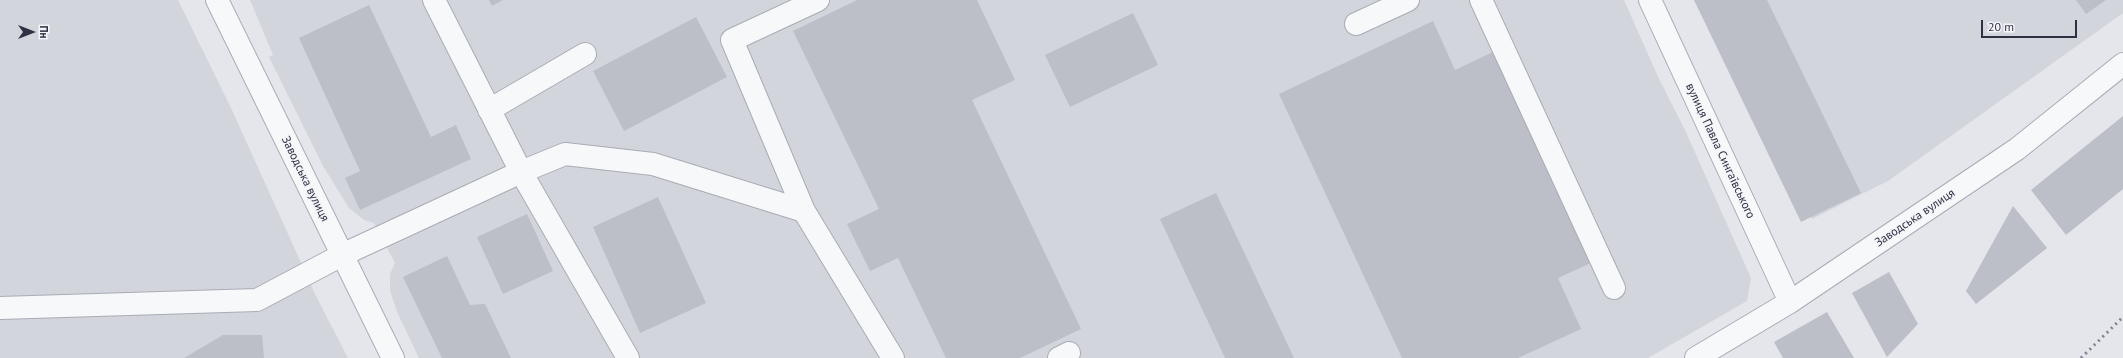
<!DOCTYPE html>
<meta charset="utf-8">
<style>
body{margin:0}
#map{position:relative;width:2123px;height:358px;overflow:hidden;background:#e4e6eb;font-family:"PT Sans",sans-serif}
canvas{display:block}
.north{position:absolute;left:12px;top:12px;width:40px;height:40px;-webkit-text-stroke:3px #f4f5f9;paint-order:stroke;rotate:90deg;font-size:11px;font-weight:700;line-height:16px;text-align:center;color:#2d3243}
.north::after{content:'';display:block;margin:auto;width:14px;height:18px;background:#2d3243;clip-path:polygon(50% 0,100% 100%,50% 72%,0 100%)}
.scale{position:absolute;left:1981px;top:20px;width:96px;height:18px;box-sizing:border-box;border:2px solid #2d3243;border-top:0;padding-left:5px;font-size:12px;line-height:14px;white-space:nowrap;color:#2d3243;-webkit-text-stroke:3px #f4f5f9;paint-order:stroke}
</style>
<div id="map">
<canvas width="2123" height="358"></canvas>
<div class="north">Пн</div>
<div class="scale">20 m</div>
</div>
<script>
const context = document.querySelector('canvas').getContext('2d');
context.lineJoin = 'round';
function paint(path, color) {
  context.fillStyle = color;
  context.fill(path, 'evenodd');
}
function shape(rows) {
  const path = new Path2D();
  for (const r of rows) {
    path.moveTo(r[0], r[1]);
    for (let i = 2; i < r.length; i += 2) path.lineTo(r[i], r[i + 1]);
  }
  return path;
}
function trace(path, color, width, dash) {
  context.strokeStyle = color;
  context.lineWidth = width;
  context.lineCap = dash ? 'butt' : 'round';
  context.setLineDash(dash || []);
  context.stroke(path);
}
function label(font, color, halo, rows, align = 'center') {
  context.font = font + ' "PT Sans",sans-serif';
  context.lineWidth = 3;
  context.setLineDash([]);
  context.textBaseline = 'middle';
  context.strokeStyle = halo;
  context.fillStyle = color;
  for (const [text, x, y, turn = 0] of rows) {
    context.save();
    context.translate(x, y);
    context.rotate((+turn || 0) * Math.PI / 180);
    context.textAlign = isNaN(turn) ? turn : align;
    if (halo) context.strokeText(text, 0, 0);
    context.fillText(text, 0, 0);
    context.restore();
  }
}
paint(shape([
 [0,0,178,0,232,110,316,296,348,358,0,358],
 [250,0,1624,0,1659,79,1685,130,1751,278,1747,301,1648,358,419,358,397,312,390,291,390,274,395,263,374,223,364,220,349,208,323,166,269,57,273,55],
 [1706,0,2123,0,2123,13,1888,181,1812,219,1750,87]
]), '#d3d5dd');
paint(shape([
 [489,0,503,0,492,6],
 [857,0,977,0,1015,80,972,100,1081,329,1020,358,946,358,898,258,870,271,847,224,879,209,793,31],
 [1694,0,1767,0,1861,193,1801,222],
 [2076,0,2106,0,2086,14],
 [369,5,431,137,456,125,471,159,360,210,345,178,360,171,299,38],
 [1133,13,1158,65,1070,107,1045,55],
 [696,17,727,77,624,131,593,71],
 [1433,21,1455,70,1495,51,1593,262,1558,278,1581,329,1518,358,1402,358,1279,94],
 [2123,116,2123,189,2066,235,2031,190],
 [1216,193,1294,358,1225,358,1160,219],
 [658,197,706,303,640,333,593,227],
 [2013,206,2047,248,1976,304,1966,291],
 [527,214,553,271,503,294,477,237],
 [447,256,470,305,485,304,511,358,442,358,403,277],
 [1889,272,1918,324,1887,357,1852,293],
 [1827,312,1854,358,1783,358,1774,342],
 [223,335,262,335,264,358,184,358]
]), '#bcbfc8');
const minor = shape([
 [217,0,393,358],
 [434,0,521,172,565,154,653,164,804,211],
 [818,0,732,40,804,211,893,358],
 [1481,0,1614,288],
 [1650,0,1790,302],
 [1356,24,1408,0],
 [489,110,585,54],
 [0,308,257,300,342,255,521,172,628,358],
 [1059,358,1069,353],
 [1696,358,1790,302,2017,149,2123,64]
]);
trace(minor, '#a9acb5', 24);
trace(minor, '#f7f8fa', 22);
trace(shape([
 [2081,358,2123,317]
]), '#7e8494', 3, [2, 4]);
label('12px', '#2d3243', '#f4f5f9', [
 ["вулиця Павла Сингаївського",1720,151,65],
 ["Заводська вулиця",305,179,64],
 ["Заводська вулиця",1915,218,-34]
]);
</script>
